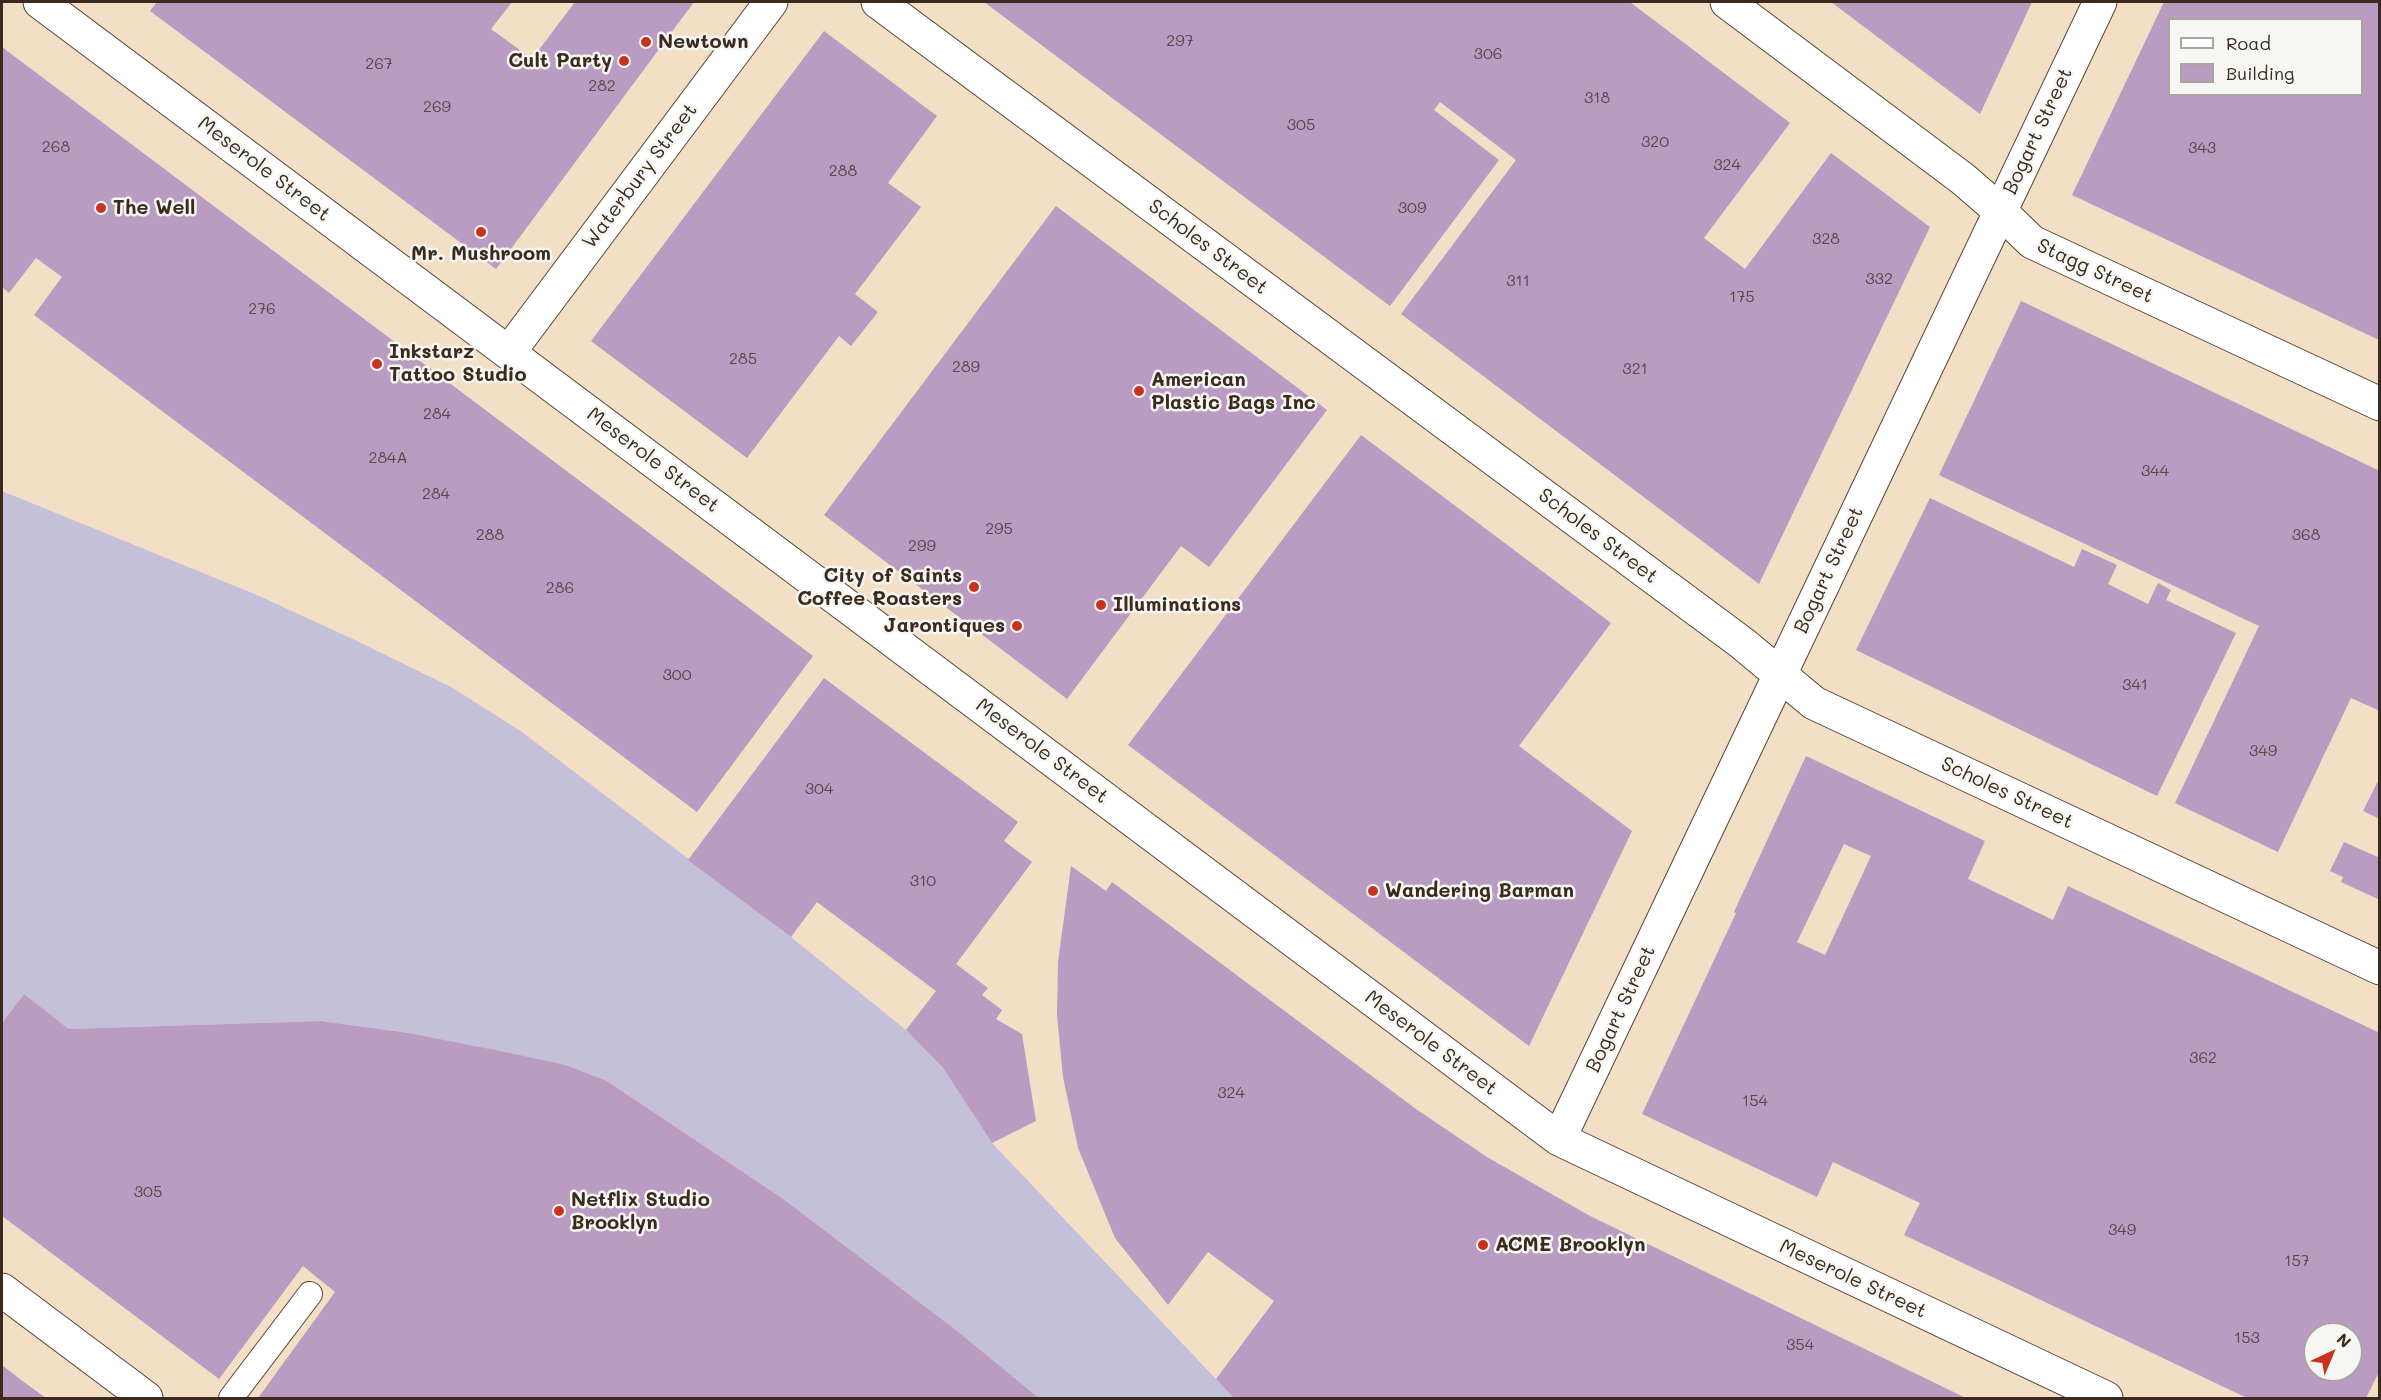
<!DOCTYPE html>
<style>
body{margin:0}
#map{position:relative;width:2381px;height:1400px;overflow:hidden;background:#f3dfc5;font-family:Mali,sans-serif}
canvas{display:block}
.frame{position:absolute;inset:0;border:3px solid #3b2a1e;pointer-events:none}
.legend{position:absolute;left:2168px;top:18px;width:195px;height:78px;box-sizing:border-box;background:#f6f6f2;border:2px solid #aba49d;margin:0;padding:8px 10px;list-style:none;font-size:18px;color:#3b2a1e}
.legend li{display:flex;align-items:center;gap:12px;height:30px}
.legend b{width:30px;border:2px solid #aba49d}
.north{position:absolute;left:2303px;top:1322px;width:60px;height:60px;box-sizing:border-box;background:#f6f6f2;border:2px solid #aba49d;border-radius:50%;rotate:44deg;font-size:16px;font-weight:700;line-height:24px;text-align:center;color:#3b2a1e}
.north::after{content:'';display:block;margin:auto;width:21px;height:27px;background:#c8321e;clip-path:polygon(50% 0,100% 100%,50% 72%,0 100%)}
</style>
<div id="map">
<canvas width="2381" height="1400"></canvas>
<div class="frame"></div>
<ul class="legend">
<li><b style="height:8px;background:#fff"></b>Road</li>
<li><b style="height:16px;background:#ba9bc2"></b>Building</li>
</ul>
<div class="north">N</div>
</div>
<script>
const context = document.querySelector('canvas').getContext('2d');
context.lineJoin = 'round';
function paint(path, color) {
  context.fillStyle = color;
  context.fill(path, 'evenodd');
}
function shape(rows) {
  const path = new Path2D();
  for (const r of rows) {
    path.moveTo(r[0], r[1]);
    for (let i = 2; i < r.length; i += 2) path.lineTo(r[i], r[i + 1]);
  }
  return path;
}
function trace(path, color, width, dash) {
  context.strokeStyle = color;
  context.lineWidth = width;
  context.lineCap = dash ? 'butt' : 'round';
  context.setLineDash(dash || []);
  context.stroke(path);
}
function label(font, color, halo, rows, align = 'center') {
  context.font = font + ' Mali,sans-serif';
  context.lineWidth = 5;
  context.setLineDash([]);
  context.textBaseline = 'middle';
  context.strokeStyle = halo;
  context.fillStyle = color;
  for (const [text, x, y, turn = 0] of rows) {
    context.save();
    context.translate(x, y);
    context.rotate((+turn || 0) * Math.PI / 180);
    context.textAlign = isNaN(turn) ? turn : align;
    if (halo) context.strokeText(text, 0, 0);
    context.fillText(text, 0, 0);
    context.restore();
  }
}
paint(shape([
 [2,491,257,595,357,641,453,688,522,732,791,937,906,1030,943,1068,992,1143,1234,1398,1039,1398,956,1330,782,1198,607,1081,566,1065,409,1033,321,1021,69,1029,24,994,2,1023]
]), '#c5c0da');
paint(shape([
 [157,2,512,2,491,29,532,59,575,2,694,2,496,269,150,11],
 [984,2,1630,2,1790,123,1704,238,1745,269,1831,153,1930,227,1759,584,1401,314,1516,160,1440,102,1434,110,1499,160,1390,306],
 [1831,2,2032,2,1980,114],
 [2164,2,2380,2,2379,340,2072,195],
 [2170,20,2362,20,2362,94,2170,94],
 [824,31,937,116,888,183,921,207,855,294,878,312,851,346,839,336,747,458,591,341],
 [2,47,813,656,697,812,34,315,62,277,36,258,9,293,2,287],
 [1056,206,1327,410,1209,567,1181,546,1067,699,824,515],
 [2021,301,2380,471,2380,711,2351,698,2278,852,2175,803,2259,626,1939,475],
 [1361,435,1611,623,1519,746,1632,831,1529,1046,1128,745],
 [1930,498,2074,567,2082,549,2117,565,2108,584,2148,604,2158,583,2171,590,2166,600,2236,633,2157,796,1856,650],
 [824,678,1018,822,1004,841,1032,862,956,964,988,988,982,995,1002,1010,996,1019,1022,1034,1036,1121,992,1143,943,1068,906,1030,936,991,817,902,791,937,688,860],
 [1806,756,1985,841,1968,879,2053,920,2068,886,2380,1033,2380,1370,2366,1398,2247,1398,1904,1235,1920,1203,1833,1162,1817,1197,1642,1114,1736,913,1734,912],
 [1844,844,1871,856,1825,955,1797,942],
 [2315,1334,2351,1334,2351,1370,2315,1370],
 [2380,777,2380,819,2363,811],
 [2344,842,2380,858,2380,900,2341,882,2343,877,2330,871],
 [1071,866,1106,891,1112,882,1416,1109,1487,1157,1590,1216,1966,1398,1234,1398,1216,1379,1274,1301,1208,1252,1168,1305,1115,1238,1078,1148,1063,1077,1057,1015,1058,962],
 [24,994,69,1029,321,1021,409,1033,510,1053,566,1065,607,1081,782,1198,956,1330,1039,1398,258,1398,335,1292,303,1266,219,1379,2,1216,2,1023],
 [2,1365,21,1380,46,1398,2,1398]
]), '#ba9bc2');
const lane = shape([
 [231,1398,310,1294]
]);
const street = shape([
 [40,2,1559,1139,2106,1398],
 [878,2,1742,643,1814,703,2380,968],
 [1727,2,1963,179,2000,211,2032,242,2380,404],
 [509,352,771,2],
 [1559,1139,2100,2],
 [2,1290,146,1398]
]);
trace(lane, '#574537', 26);
trace(street, '#574537', 35);
trace(lane, '#fff', 24);
trace(street, '#fff', 33);
for (const [x, y, r, color] of [
 [646,42,6,"#c8321e"],
 [624,61,6,"#c8321e"],
 [101,208,6,"#c8321e"],
 [481,232,6,"#c8321e"],
 [377,364,6,"#c8321e"],
 [1139,391,6,"#c8321e"],
 [974,587,6,"#c8321e"],
 [1101,605,6,"#c8321e"],
 [1017,626,6,"#c8321e"],
 [1373,891,6,"#c8321e"],
 [559,1211,6,"#c8321e"],
 [1483,1245,6,"#c8321e"]
]) {
  const dot = new Path2D();
  dot.arc(x, y, r, 0, 2 * Math.PI);
  context.fillStyle = color;
  context.fill(dot);
  trace(dot, '#f6f6f2', 2);
}
label('16px', '#5b4647', null, [
 ["297",1180,41],
 ["306",1488,54],
 ["267",379,64],
 ["282",602,86],
 ["318",1597,98],
 ["269",437,107],
 ["305",1301,125],
 ["320",1655,142],
 ["268",56,147],
 ["343",2202,148],
 ["324",1727,165],
 ["288",843,171],
 ["309",1412,208],
 ["328",1826,239],
 ["332",1879,279],
 ["311",1518,281],
 ["175",1742,297],
 ["276",262,309],
 ["285",743,359],
 ["289",966,367],
 ["321",1635,369],
 ["284",437,414],
 ["284A",388,458],
 ["344",2155,471],
 ["284",436,494],
 ["295",999,529],
 ["288",490,535],
 ["368",2306,535],
 ["299",922,546],
 ["286",560,588],
 ["300",677,675],
 ["341",2135,685],
 ["349",2263,751],
 ["304",819,789],
 ["310",923,881],
 ["362",2203,1058],
 ["324",1231,1093],
 ["154",1755,1101],
 ["305",148,1192],
 ["349",2122,1230],
 ["157",2297,1261],
 ["153",2247,1338],
 ["354",1800,1345]
]);
label('bold 20px', '#3b2a1e', '#f6f6f2', [
 ["Newtown",658,42],
 ["Cult Party",612,61,"right"],
 ["The Well",113,208],
 ["Mr. Mushroom",481,254,"center"],
 ["Inkstarz",389,352],
 ["Tattoo Studio",389,375],
 ["American",1151,380],
 ["Plastic Bags Inc",1151,403],
 ["City of Saints",962,576,"right"],
 ["Coffee Roasters",962,599,"right"],
 ["Illuminations",1113,605],
 ["Jarontiques",1005,626,"right"],
 ["Wandering Barman",1385,891],
 ["Netflix Studio",571,1200],
 ["Brooklyn",571,1223],
 ["ACME Brooklyn",1495,1245]
], 'left');
label('20px', '#3b2a1e', '#f6f6f2', [
 ["Bogart Street",2038,131,-65],
 ["Meserole Street",264,169,37],
 ["Waterbury Street",640,176,-53],
 ["Scholes Street",1208,247,37],
 ["Stagg Street",2095,271,25],
 ["Meserole Street",653,460,37],
 ["Scholes Street",1598,536,37],
 ["Bogart Street",1829,570,-65],
 ["Meserole Street",1042,751,37],
 ["Scholes Street",2007,793,25],
 ["Bogart Street",1621,1009,-65],
 ["Meserole Street",1431,1043,37],
 ["Meserole Street",1853,1279,25]
]);
</script>
